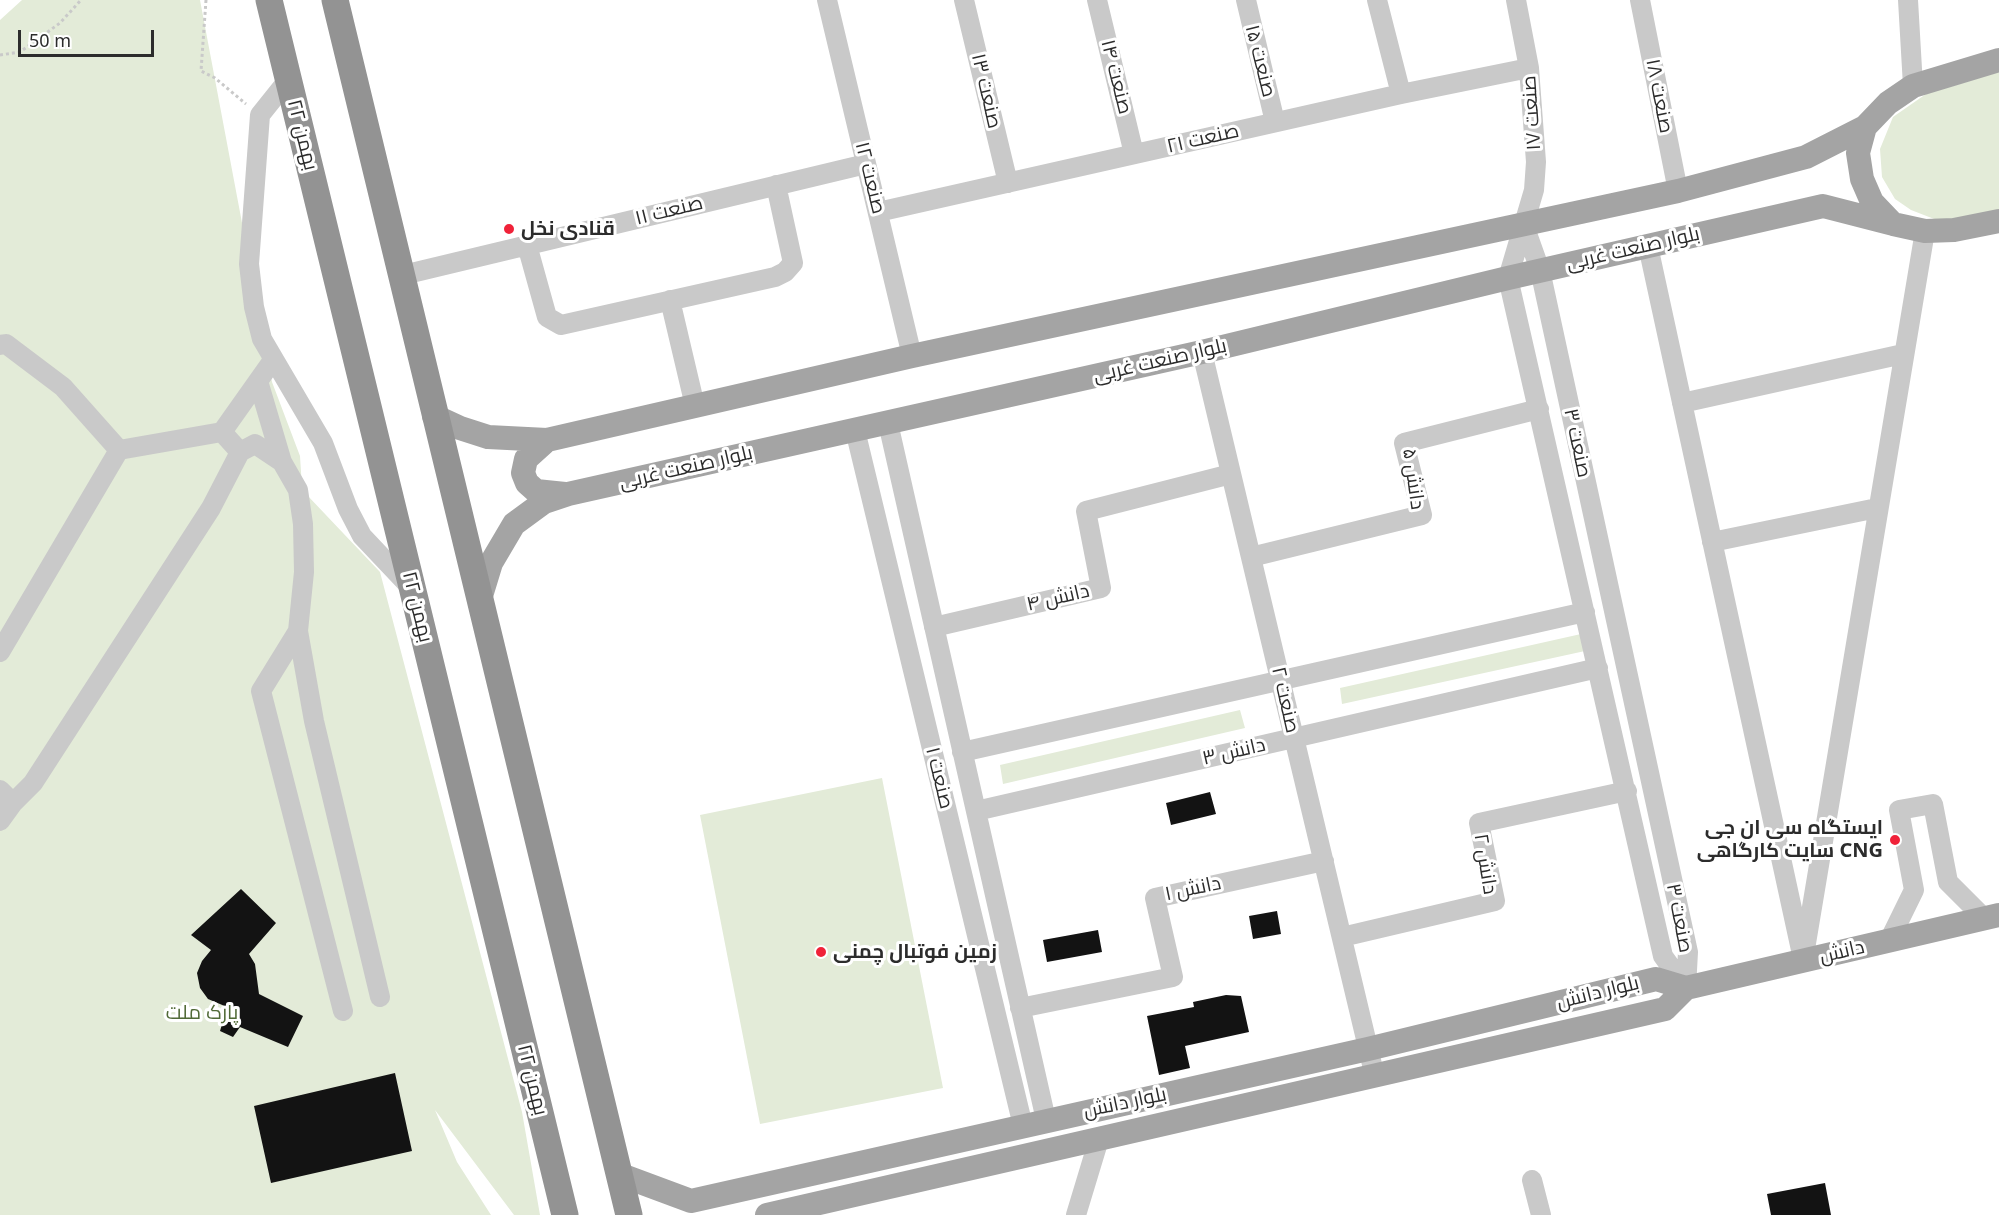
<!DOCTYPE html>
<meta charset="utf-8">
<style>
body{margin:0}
#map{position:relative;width:1999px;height:1215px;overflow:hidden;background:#fff;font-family:"Noto Sans",sans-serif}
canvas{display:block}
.scale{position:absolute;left:18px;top:30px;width:136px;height:27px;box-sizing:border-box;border:3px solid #2c2c2c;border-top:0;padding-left:8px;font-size:18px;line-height:21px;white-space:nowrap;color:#2c2c2c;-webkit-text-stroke:4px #fff;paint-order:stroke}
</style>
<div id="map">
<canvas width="1999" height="1215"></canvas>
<div class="scale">50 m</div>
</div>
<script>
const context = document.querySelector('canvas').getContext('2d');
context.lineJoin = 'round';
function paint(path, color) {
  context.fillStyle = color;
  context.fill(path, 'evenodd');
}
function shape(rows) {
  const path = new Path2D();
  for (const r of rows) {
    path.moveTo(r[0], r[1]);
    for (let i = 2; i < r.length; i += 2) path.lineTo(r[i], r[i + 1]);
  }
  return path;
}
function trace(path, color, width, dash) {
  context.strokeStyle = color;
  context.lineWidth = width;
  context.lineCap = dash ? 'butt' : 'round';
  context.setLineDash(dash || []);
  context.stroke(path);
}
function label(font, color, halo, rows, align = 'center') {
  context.font = font + ' "Noto Sans",Cairo,sans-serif';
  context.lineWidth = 6;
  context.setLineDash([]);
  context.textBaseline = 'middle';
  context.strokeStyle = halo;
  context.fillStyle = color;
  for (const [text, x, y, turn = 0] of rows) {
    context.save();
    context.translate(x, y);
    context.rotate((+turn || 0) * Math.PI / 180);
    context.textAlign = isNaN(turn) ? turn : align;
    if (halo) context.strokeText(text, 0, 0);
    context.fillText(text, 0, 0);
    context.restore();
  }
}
paint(shape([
 [22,0,200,0,272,382,300,456,308,583,307,495,380,572,522,1112,540,1215,514,1215,435,1110,457,1162,491,1215,0,1215,0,20],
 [1999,72,1999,211,1942,222,1911,210,1895,199,1882,177,1880,149,1893,117,1926,94],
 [1581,634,1585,651,1342,704,1340,688],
 [1240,710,1245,728,1003,784,1000,765],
 [882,778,943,1088,760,1124,700,815]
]), '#e3ebd8');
paint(shape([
 [1210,792,1216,814,1171,825,1166,803],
 [241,889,276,923,249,954,255,964,259,994,303,1016,288,1047,240,1027,233,1037,220,1031,227,1007,208,999,200,988,197,973,202,961,211,950,191,935],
 [1277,911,1281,934,1253,939,1249,916],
 [1098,930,1102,952,1047,962,1043,940],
 [1226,995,1241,996,1249,1032,1185,1046,1190,1068,1159,1075,1147,1016,1194,1007,1193,1002],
 [395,1073,412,1151,271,1183,254,1106],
 [1825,1183,1831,1215,1771,1215,1767,1194]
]), '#131313');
trace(shape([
 [206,0,201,71,215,78,246,104],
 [0,55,20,52,60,23,81,0]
]), '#c9c9c9', 3, [3, 3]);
trace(shape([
 [827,0,912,356],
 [964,0,1008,183],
 [1097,0,1134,154],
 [1246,0,1275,122],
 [1377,0,1401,94],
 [1516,0,1529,68,1536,162,1534,190,1508,278,1663,956,1686,988],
 [1640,0,1678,191],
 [1908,0,1913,86],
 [288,80,260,115,249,264,254,307,262,339,323,443,348,509,362,536,413,590],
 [878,212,1401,94,1529,68],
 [1524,225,1540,270,1688,952,1686,988],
 [527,245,547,317,561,325,775,277,785,272,793,263,776,185],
 [1648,246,1801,950],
 [403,275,866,164],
 [670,300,695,406],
 [0,345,6,344,63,387,119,450,222,432,273,360],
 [1202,352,1375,1077],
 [258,381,282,462],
 [1682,403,1903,354],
 [888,423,1046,1120],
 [855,430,1023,1126],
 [222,432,240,452,255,444,282,462,298,490,303,524,304,572,298,631,314,721,380,997],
 [1712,542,1877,508],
 [1251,557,1422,515,1404,443,1539,409],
 [934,627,1101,588,1086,511,1231,474],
 [298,631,261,691,343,1011],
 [0,652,119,450],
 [962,752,1585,612],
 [0,790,13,803,0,821],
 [13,803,33,783,211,508,240,452],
 [976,811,1598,668],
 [1342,937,1495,901,1479,823,1627,791],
 [1889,941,1914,890,1899,810,1933,804,1948,882,1985,919],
 [1803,961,1925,231],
 [1020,1008,1173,977,1155,898,1324,861],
 [1532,1180,1541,1215],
 [1076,1215,1099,1139]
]), '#c9c9c9', 20);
trace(shape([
 [1999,60,1913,86,1888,103,1865,127,1858,153,1862,179,1872,202,1893,224,1925,231,1954,230,1999,221],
 [434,416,460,428,488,437,547,440,912,356,1678,191,1806,157,1865,127],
 [547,440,526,459,523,473,527,483,536,491,565,494],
 [480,599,491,563,514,524,544,502,568,494,1202,352,1508,278,1823,206,1893,224],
 [621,1175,691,1201,1368,1049,1656,979,1686,988,1999,915],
 [767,1215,1665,1009,1686,988]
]), '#a4a4a4', 24);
trace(shape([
 [269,0,565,1215],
 [335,0,629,1215]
]), '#939393', 27);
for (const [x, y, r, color] of [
 [509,229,6,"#f02239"],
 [1895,840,6,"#f02239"],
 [821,952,6,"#f02239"]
]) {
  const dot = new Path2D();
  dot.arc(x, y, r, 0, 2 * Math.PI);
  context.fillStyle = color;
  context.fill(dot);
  trace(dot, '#fff', 2);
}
label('20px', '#2c2c2c', '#fff', [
 ["صنعت ۱۵",1260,61,76],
 ["صنعت ۱۴",1116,77,76],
 ["صنعت ۱۳",986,91,77],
 ["صنعت ۱۸",1659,96,79],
 ["صنعت ۱۷",1532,113,-94],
 ["۲۲ بهمن",302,135,76],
 ["صنعت ۲۱",1203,139,-13],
 ["صنعت ۱۲",870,178,76],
 ["صنعت ۱۱",669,211,-14],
 ["بلوار صنعت غربی",1633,249,-13],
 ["بلوار صنعت غربی",1160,361,-13],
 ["صنعت ۳",1577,443,78],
 ["بلوار صنعت غربی",686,468,-13],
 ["دانش ۵",1413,479,82],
 ["دانش ۴",1058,598,-13],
 ["۲۲ بهمن",417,607,76],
 ["صنعت ۲",1285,700,77],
 ["دانش ۳",1234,752,-13],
 ["صنعت ۱",939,778,76],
 ["دانش ۲",1485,864,81],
 ["دانش ۱",1193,889,-12],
 ["صنعت ۳",1679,918,79],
 ["دانش",1842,952,-13],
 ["بلوار دانش",1598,993,-14],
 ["۲۲ بهمن",532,1080,76],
 ["بلوار دانش",1125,1103,-12]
]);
label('bold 20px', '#2c2c2c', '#fff', [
 ["قنادی نخل",521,229],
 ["ایستگاه سی ان جی",1883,828,"right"],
 ["سایت کارگاهی CNG",1883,851,"right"],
 ["زمین فوتبال چمنی",833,952]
], 'left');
label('20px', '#516a37', '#fff', [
 ["پارک ملت",202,1013]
]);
</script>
